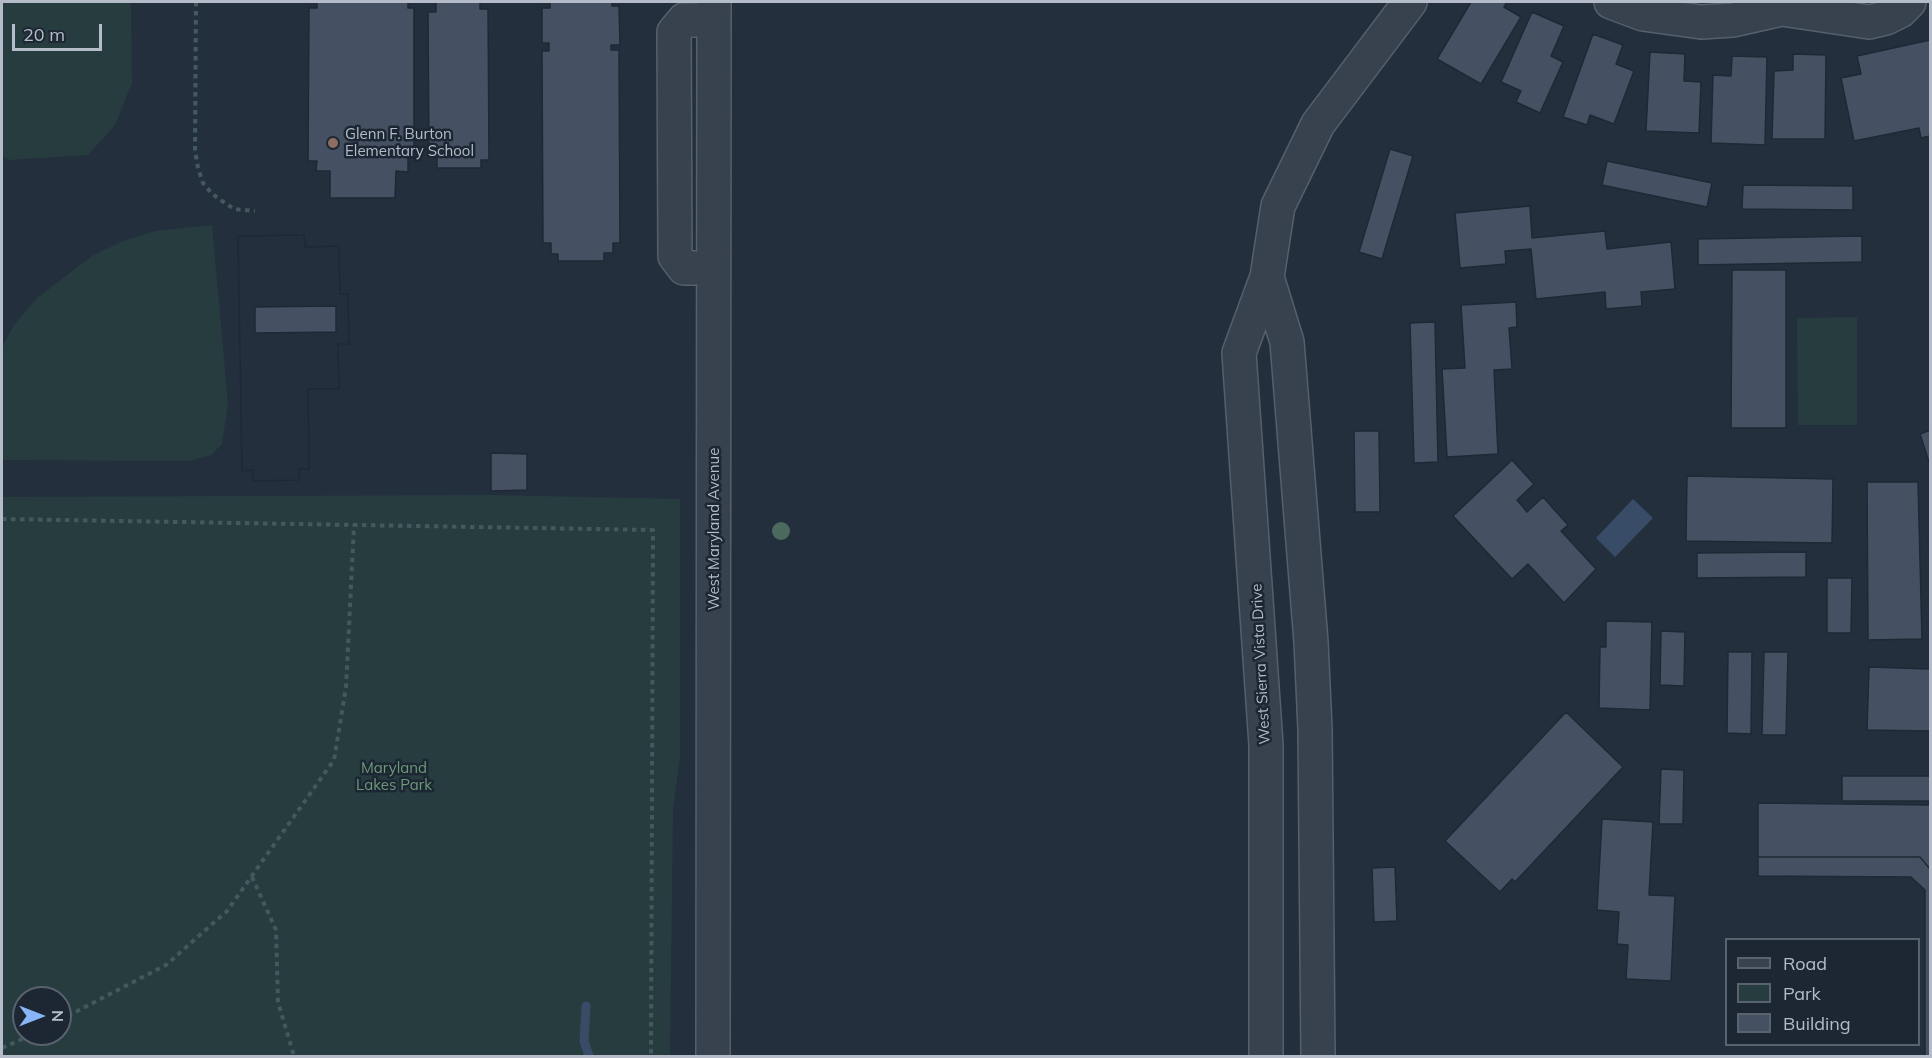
<!DOCTYPE html>
<style>
body{margin:0}
#map{position:relative;width:1932px;height:1058px;overflow:hidden;background:#242f3e;font-family:Mulish,sans-serif}
canvas{display:block}
.frame{position:absolute;inset:0;border:3px solid #b4bcc9;pointer-events:none}
.legend{position:absolute;left:1725px;top:938px;width:195px;height:108px;box-sizing:border-box;background:#1d2633;border:2px solid #59626f;margin:0;padding:8px 10px;list-style:none;font-size:18px;color:#b4bcc9}
.legend li{display:flex;align-items:center;gap:12px;height:30px}
.legend b{width:30px;border:2px solid #59626f}
.north{position:absolute;left:12px;top:986px;width:60px;height:60px;box-sizing:border-box;background:#1d2633;border:2px solid #59626f;border-radius:50%;rotate:90deg;font-size:16px;font-weight:700;line-height:24px;text-align:center;color:#b4bcc9}
.north::after{content:'';display:block;margin:auto;width:21px;height:27px;background:#8ab4f8;clip-path:polygon(50% 0,100% 100%,50% 72%,0 100%)}
.scale{position:absolute;left:12px;top:24px;width:90px;height:27px;box-sizing:border-box;border:3px solid #b4bcc9;border-top:0;padding-left:8px;font-size:18px;line-height:21px;white-space:nowrap;color:#b4bcc9;-webkit-text-stroke:4px #1d2633;paint-order:stroke}
</style>
<div id="map">
<canvas width="1932" height="1058"></canvas>
<div class="frame"></div>
<ul class="legend">
<li><b style="height:8px;background:#38414e"></b>Road</li>
<li><b style="height:16px;background:#263c3f"></b>Park</li>
<li><b style="height:16px;background:#455162"></b>Building</li>
</ul>
<div class="north">N</div>
<div class="scale">20 m</div>
</div>
<script>
const context = document.querySelector('canvas').getContext('2d');
context.lineJoin = 'round';
function paint(path, color) {
  context.fillStyle = color;
  context.fill(path, 'evenodd');
}
function shape(rows) {
  const path = new Path2D();
  for (const r of rows) {
    path.moveTo(r[0], r[1]);
    for (let i = 2; i < r.length; i += 2) path.lineTo(r[i], r[i + 1]);
  }
  return path;
}
function trace(path, color, width, dash) {
  context.strokeStyle = color;
  context.lineWidth = width;
  context.lineCap = dash ? 'butt' : 'round';
  context.setLineDash(dash || []);
  context.stroke(path);
}
function label(font, color, halo, rows, align = 'center') {
  context.font = font + ' Mulish,sans-serif';
  context.lineWidth = 5;
  context.setLineDash([]);
  context.textBaseline = 'middle';
  context.strokeStyle = halo;
  context.fillStyle = color;
  for (const [text, x, y, turn = 0] of rows) {
    context.save();
    context.translate(x, y);
    context.rotate((+turn || 0) * Math.PI / 180);
    context.textAlign = isNaN(turn) ? turn : align;
    if (halo) context.strokeText(text, 0, 0);
    context.fillText(text, 0, 0);
    context.restore();
  }
}
paint(shape([
 [2,2,131,2,132,83,115,125,88,155,8,160,2,156],
 [212,225,228,404,222,444,211,455,189,461,2,460,2,347,14,325,37,298,92,256,123,241,155,231],
 [1857,317,1857,425,1798,425,1797,318],
 [493,495,680,499,680,758,673,809,670,1056,2,1056,2,497],
 [24,998,60,998,60,1034,24,1034]
]), '#263c3f');
paint(shape([
 [1633,499,1653,518,1615,557,1596,538]
]), '#394c67');
trace(shape([
 [586,1006,584,1041,589,1056]
]), '#394c67', 9);
const building = shape([
 [317,2,408,2,408,8,414,8,414,158,408,158,408,172,396,171,395,198,330,198,330,171,316,171,317,161,308,161,309,8,317,8,317,2],
 [436,2,480,2,480,9,488,9,489,160,481,160,481,168,437,168,437,157,429,157,428,12,436,12,436,2],
 [550,2,612,2,612,6,619,6,620,45,611,45,611,50,619,50,620,243,613,243,613,253,604,253,604,261,558,261,558,254,551,254,551,243,543,243,542,51,549,51,549,43,542,43,542,8,550,8,550,2],
 [1471,2,1507,2,1504,7,1521,17,1481,84,1437,59,1471,2],
 [1532,12,1564,26,1551,56,1563,62,1540,113,1516,102,1521,91,1501,82,1532,12],
 [1593,34,1623,45,1616,64,1634,71,1614,124,1590,115,1587,125,1563,117,1593,34],
 [1930,40,1930,136,1921,138,1919,128,1854,141,1841,78,1861,74,1857,56,1930,40],
 [1650,52,1685,54,1684,81,1701,82,1699,133,1646,131,1650,52],
 [1793,54,1826,55,1825,139,1772,139,1774,71,1793,70,1793,54],
 [1732,56,1767,57,1765,145,1711,143,1713,75,1731,76,1732,56],
 [1390,149,1413,156,1382,259,1359,252,1390,149],
 [1607,161,1712,183,1707,207,1602,185,1607,161],
 [1743,185,1853,186,1853,210,1742,209,1743,185],
 [1530,206,1532,238,1605,231,1607,249,1671,242,1675,289,1641,292,1642,306,1606,309,1605,292,1536,299,1531,249,1505,251,1506,264,1460,268,1455,213,1530,206],
 [304,235,305,247,339,246,340,294,348,294,349,344,338,344,339,389,308,389,309,469,299,469,299,480,253,481,253,470,242,471,238,236,304,235],
 [336,306,336,332,255,333,255,307,336,306],
 [304,235,305,247,339,246,340,294,348,294,349,344,338,344,339,389,308,389,309,469,299,469,299,480,253,481,253,470,242,471,238,236,304,235],
 [1862,236,1862,262,1698,265,1698,239,1862,236],
 [1732,270,1786,270,1786,428,1731,428,1732,270],
 [1516,302,1517,327,1509,328,1512,369,1494,370,1498,454,1447,457,1442,369,1465,368,1461,305,1516,302],
 [1435,322,1438,462,1414,463,1410,323,1435,322],
 [1930,430,1930,465,1920,434,1930,430],
 [1354,431,1379,431,1380,512,1355,512,1354,431],
 [491,453,527,454,527,490,491,491,491,453],
 [1512,460,1534,484,1517,500,1527,512,1543,497,1568,525,1561,531,1596,569,1564,603,1528,564,1512,579,1453,516,1512,460],
 [1687,476,1833,479,1832,543,1686,541,1687,476],
 [1867,482,1918,482,1922,639,1868,640,1867,482],
 [1806,552,1806,577,1697,578,1697,553,1806,552],
 [1827,578,1852,578,1851,633,1827,633,1827,578],
 [1606,621,1652,622,1650,710,1599,708,1600,647,1606,647,1606,621],
 [1661,631,1685,632,1684,686,1660,685,1661,631],
 [1728,652,1752,652,1751,734,1727,733,1728,652],
 [1764,652,1788,652,1786,735,1762,735,1764,652],
 [1869,667,1930,669,1930,731,1867,730,1869,667],
 [1566,712,1623,767,1515,882,1512,879,1500,892,1445,841,1566,712],
 [1661,769,1684,770,1683,824,1659,824,1661,769],
 [1842,776,1930,776,1930,801,1842,801,1842,776],
 [1758,803,1930,805,1930,869,1920,857,1758,857,1758,803],
 [1602,819,1653,822,1649,895,1675,896,1671,981,1626,979,1628,945,1617,944,1619,912,1597,910,1602,819],
 [1758,857,1920,857,1930,869,1930,1056,1925,1056,1925,890,1911,877,1758,876,1758,857],
 [1395,867,1397,921,1374,922,1372,868,1395,867]
]);
paint(building, '#455162');
trace(building, '#1f2835', 1.5);
const minor = shape([
 [1611,2,1643,14,1701,22,1733,20,1782,9],
 [1787,2,1782,9,1869,22,1886,18,1900,11,1909,2],
 [713,268,684,268,675,256,674,32,684,20,714,20],
 [1267,277,1287,342,1311,642,1315,729,1318,1056],
 [713,1056,714,2],
 [1266,1056,1266,745,1239,353,1267,277,1278,206,1318,124,1410,2]
]);
trace(minor, '#565f6c', 36);
trace(shape([
 [196,2,195,150,198,168,203,183,212,194,234,209,255,211],
 [2,519,653,530,651,1056],
 [252,877,276,930,278,1002,294,1056],
 [60,1020,166,965,227,911,334,760,346,687,354,525],
 [2,1048,34,1034]
]), '#44595c', 4, [4.5, 4.5]);
trace(minor, '#38414e', 33);
context.fillStyle = '#4b6a5d';
for (const [x, y] of [
 [781,531]
]) {
  context.beginPath();
  context.arc(x, y, 9, 0, 2 * Math.PI);
  context.fill();
}
for (const [x, y, r, color] of [
 [333,143,6,"#8d6e63"]
]) {
  const dot = new Path2D();
  dot.arc(x, y, r, 0, 2 * Math.PI);
  context.fillStyle = color;
  context.fill(dot);
  trace(dot, '#1d2633', 2);
}
label('15px', '#b4bcc9', '#1d2633', [
 ["Glenn F. Burton",345,134],
 ["Elementary School",345,151]
], 'left');
label('15px', '#b4bcc9', '#1d2633', [
 ["West Maryland Avenue",714,529,-90],
 ["West Sierra Vista Drive",1261,664,-93]
]);
label('15px', '#6b9a76', '#1d2633', [
 ["Maryland",394,768],
 ["Lakes Park",394,785]
]);
</script>
